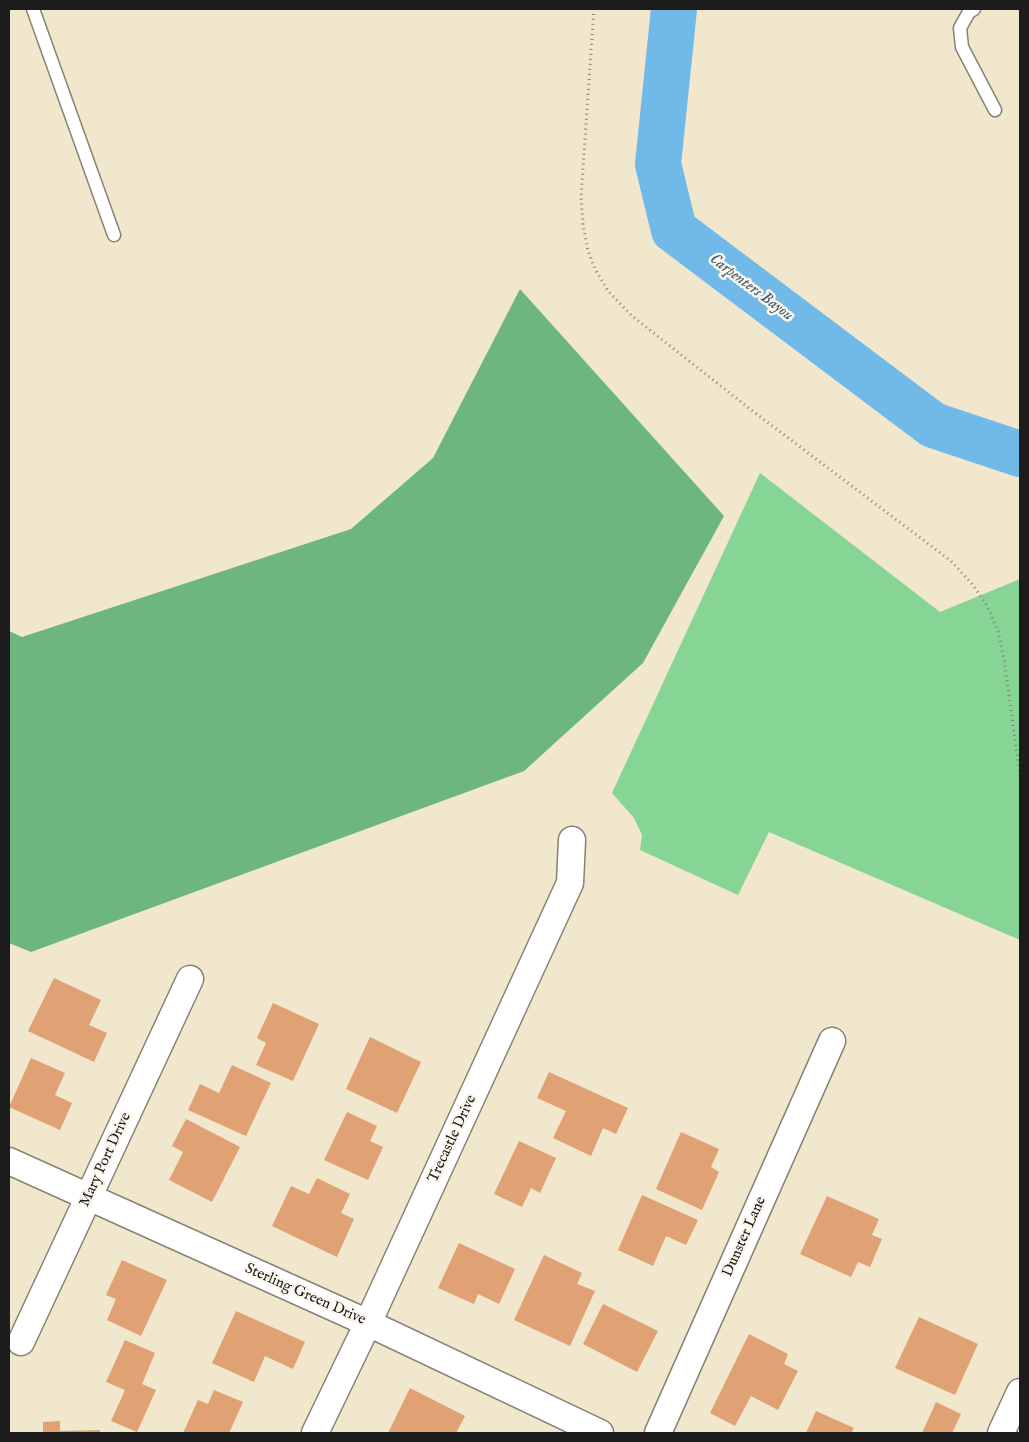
<!DOCTYPE html>
<style>
body{margin:0}
#map{position:relative;width:1029px;height:1442px;overflow:hidden;background:#f0e7cc;font-family:"IM FELL English",serif}
canvas{display:block}
.frame{position:absolute;inset:0;border:10px solid #1c1c1c;pointer-events:none}
</style>
<div id="map">
<canvas width="1029" height="1442"></canvas>
<div class="frame"></div>
</div>
<script>
const context = document.querySelector('canvas').getContext('2d');
context.lineJoin = 'round';
function paint(path, color) {
  context.fillStyle = color;
  context.fill(path, 'evenodd');
}
function shape(rows) {
  const path = new Path2D();
  for (const r of rows) {
    path.moveTo(r[0], r[1]);
    for (let i = 2; i < r.length; i += 2) path.lineTo(r[i], r[i + 1]);
  }
  return path;
}
function trace(path, color, width, dash) {
  context.strokeStyle = color;
  context.lineWidth = width;
  context.lineCap = dash ? 'butt' : 'round';
  context.setLineDash(dash || []);
  context.stroke(path);
}
function label(font, color, halo, rows, align = 'center') {
  context.font = font + ' "IM FELL English",serif';
  context.lineWidth = 5;
  context.setLineDash([]);
  context.textBaseline = 'middle';
  context.strokeStyle = halo;
  context.fillStyle = color;
  for (const [text, x, y, turn = 0] of rows) {
    context.save();
    context.translate(x, y);
    context.rotate((+turn || 0) * Math.PI / 180);
    context.textAlign = isNaN(turn) ? turn : align;
    if (halo) context.strokeText(text, 0, 0);
    context.fillText(text, 0, 0);
    context.restore();
  }
}
paint(shape([
 [760,473,940,612,1020,579,1020,940,769,832,738,895,640,850,642,835,634,818,612,793]
]), '#87d594');
paint(shape([
 [520,289,724,516,643,663,524,771,31,952,9,943,9,631,22,637,351,529,433,458]
]), '#6db67e');
trace(shape([
 [674,9,658,164,674,230,933,425,1020,454]
]), '#70b9e9', 46);
paint(shape([
 [54,978,101,1000,89,1025,107,1033,94,1062,28,1031],
 [273,1003,319,1024,293,1081,256,1065,266,1043,257,1038],
 [370,1037,421,1062,397,1113,346,1089],
 [31,1058,65,1073,55,1095,72,1103,60,1130,9,1107],
 [232,1065,271,1083,246,1136,188,1110,200,1084,219,1093],
 [549,1072,628,1108,616,1134,603,1128,591,1156,553,1138,566,1111,537,1098],
 [347,1112,377,1126,370,1141,383,1147,368,1180,324,1160],
 [186,1119,240,1147,212,1202,169,1180,183,1152,172,1146],
 [681,1132,719,1149,711,1167,719,1172,702,1210,656,1189],
 [519,1141,556,1158,540,1193,531,1188,522,1207,494,1194],
 [317,1178,350,1194,341,1213,354,1219,337,1257,272,1226,291,1186,309,1194],
 [642,1195,698,1220,686,1245,666,1236,653,1266,618,1250],
 [827,1196,879,1219,872,1235,882,1239,870,1267,858,1262,851,1277,800,1254],
 [459,1243,515,1269,499,1304,478,1294,474,1304,438,1288],
 [544,1255,582,1273,577,1284,595,1291,570,1346,514,1320],
 [122,1260,167,1280,141,1336,107,1320,116,1299,106,1295],
 [603,1304,658,1331,637,1372,583,1344],
 [236,1311,305,1342,293,1369,265,1356,254,1382,212,1363],
 [919,1317,978,1344,955,1395,895,1368],
 [749,1334,788,1354,784,1364,798,1371,778,1410,751,1396,735,1426,710,1413],
 [125,1340,155,1353,142,1384,156,1390,137,1432,111,1421,125,1390,106,1382],
 [410,1388,465,1416,456,1433,388,1433],
 [214,1390,243,1402,229,1433,183,1433,198,1400,208,1404],
 [936,1402,961,1414,952,1433,922,1433],
 [816,1411,854,1428,851,1433,806,1433],
 [60,1421,60,1431,100,1430,100,1433,43,1433,43,1422]
]), '#e0a174');
const service = shape([
 [33,9,114,235],
 [974,9,969,12,960,28,962,47,995,110]
]);
const minor = shape([
 [9,1161,368,1323,600,1433],
 [21,1342,190,979],
 [315,1433,368,1323,570,883,572,840],
 [658,1433,832,1041],
 [1001,1433,1020,1392]
]);
trace(service, '#868274', 15);
trace(minor, '#868274', 29);
trace(shape([
 [594,9,581,197,583,224,588,251,595,269,608,291,632,316,750,409,951,561,973,585,987,606,998,631,1004,659,1020,776]
]), '#868274', 3, [1, 4]);
trace(service, '#fff', 12);
trace(minor, '#fff', 26);
label('15px', '#1c1c1c', '#fbf7ec', [
 ["Trecastle Drive",453,1139,-65],
 ["Mary Port Drive",106,1160,-65],
 ["Dunster Lane",745,1237,-66],
 ["Sterling Green Drive",305,1295,24]
]);
label('italic 16px', '#3e5b6e', '#fbf7ec', [
 ["Carpenters Bayou",751,288,37]
]);
</script>
